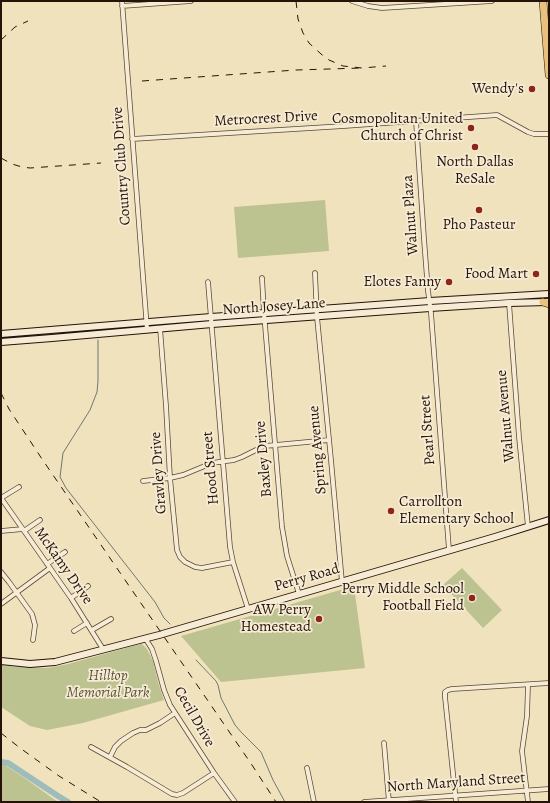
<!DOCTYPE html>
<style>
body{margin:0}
#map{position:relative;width:550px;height:803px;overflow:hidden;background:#f1e2be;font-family:Alegreya,serif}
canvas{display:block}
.frame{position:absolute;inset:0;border:2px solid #261307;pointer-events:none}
</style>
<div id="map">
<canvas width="550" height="803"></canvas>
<div class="frame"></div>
</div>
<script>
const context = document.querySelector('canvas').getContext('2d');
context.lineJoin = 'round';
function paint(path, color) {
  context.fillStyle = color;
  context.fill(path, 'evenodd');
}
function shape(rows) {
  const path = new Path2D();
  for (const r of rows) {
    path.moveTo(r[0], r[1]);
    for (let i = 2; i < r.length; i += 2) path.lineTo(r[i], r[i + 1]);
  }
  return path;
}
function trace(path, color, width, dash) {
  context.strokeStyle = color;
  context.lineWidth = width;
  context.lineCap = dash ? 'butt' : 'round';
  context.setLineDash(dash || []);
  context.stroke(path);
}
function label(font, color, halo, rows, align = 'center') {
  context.font = font + ' Alegreya,serif';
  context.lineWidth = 3.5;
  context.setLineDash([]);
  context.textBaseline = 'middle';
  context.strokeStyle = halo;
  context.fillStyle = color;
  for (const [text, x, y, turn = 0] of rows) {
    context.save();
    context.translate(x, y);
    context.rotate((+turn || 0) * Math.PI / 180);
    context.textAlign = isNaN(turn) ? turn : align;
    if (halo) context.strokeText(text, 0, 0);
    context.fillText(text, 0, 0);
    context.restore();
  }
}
paint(shape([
 [325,200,329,251,238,258,234,207],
 [462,568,502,610,483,628,443,585],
 [354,586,365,668,221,682,181,636],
 [142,644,147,649,153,661,158,682,164,700,83,723,47,730,30,726,1,707,1,665,16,667,48,668,68,664,133,646],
 [1,764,5,765,26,779,58,802,1,802]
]), '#bcc390');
trace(shape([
 [98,340,98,381,97,392,90,410,63,453,60,477,66,488,155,602,164,618,170,624],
 [196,660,216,681,218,685,221,698,235,725,241,732,261,752,273,780,285,802]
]), '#6d7872', 1);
trace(shape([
 [1,762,8,763,58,796,68,802]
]), '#9dbcba', 6);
const street = shape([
 [122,1,147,329],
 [352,1,368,6,382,8,492,1],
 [122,6,191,1],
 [416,121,424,239,428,291,431,313,449,550],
 [132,139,344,126,497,115,528,132,534,134,549,134],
 [315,273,317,317,331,460,342,582],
 [262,278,264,313,282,527,287,556,299,594],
 [208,282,230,547,233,562,248,609],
 [509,303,519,437,528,527],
 [160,328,166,406,170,478,177,550,180,557,185,562,195,567,202,568,233,562],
 [143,481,170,478,183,475,212,463,234,460,242,457,260,448,265,446,329,440],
 [1,498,71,598,103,649],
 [1,498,19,487],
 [1,531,23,529],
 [24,531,40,520],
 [47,564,65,552],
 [1,572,9,582,32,614,35,625,33,640],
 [71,598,88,586],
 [1,604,50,568],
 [92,630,111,619],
 [74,631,87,623],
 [145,638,152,649,156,661,164,690,170,705,214,773,235,802],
 [384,743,389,802],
 [91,747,127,767,172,794,177,795,183,793,214,773],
 [110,757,115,747,121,741,133,733,140,730,146,730,160,723,175,713],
 [307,768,314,802],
 [364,802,549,789],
 [456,802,445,697,445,692,448,690,452,689,549,683],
 [528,802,522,751,527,716,528,685]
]);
const secondary = shape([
 [1,334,211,317,430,301,549,294],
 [1,342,52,338,212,324,430,308,509,303,547,302],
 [1,661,30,664,55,662,159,635,495,537,549,520]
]);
const primary = shape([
 [543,1,549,75],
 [543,302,549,304]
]);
trace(street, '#594735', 5.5);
trace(secondary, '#261307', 8);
trace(primary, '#261307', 8);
trace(street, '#f6ecd5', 4);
trace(secondary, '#f6ecd5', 6);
trace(primary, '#e8c17f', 7);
trace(shape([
 [296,1,298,19,303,33,309,43,321,54,329,60,343,66,362,68,386,66],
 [1,40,15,27,28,21],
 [142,81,296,70,362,68],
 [1,158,12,164,22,167,30,168,101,163],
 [1,393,9,409,42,459,252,765,276,802],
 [1,733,20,748,59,776,101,802]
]), '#261307', 1, [7, 7]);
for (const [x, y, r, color] of [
 [532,89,4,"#8f2418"],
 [471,128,4,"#8f2418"],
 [475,147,4,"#8f2418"],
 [479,210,4,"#8f2418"],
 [536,274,4,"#8f2418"],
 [449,282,4,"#8f2418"],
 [391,511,4,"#8f2418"],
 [472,598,4,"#8f2418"],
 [319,619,4,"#8f2418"]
]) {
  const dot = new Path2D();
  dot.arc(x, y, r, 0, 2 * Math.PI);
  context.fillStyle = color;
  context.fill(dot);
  trace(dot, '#f6ecd5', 1.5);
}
label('15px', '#261307', '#f6ecd5', [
 ["Wendy's",524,89],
 ["Cosmopolitan United",463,119],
 ["Church of Christ",463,136],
 ["North Dallas",475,162,"center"],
 ["ReSale",475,179,"center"],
 ["Pho Pasteur",479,225,"center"],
 ["Food Mart",528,274],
 ["Elotes Fanny",441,282],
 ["Carrollton",399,502,"left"],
 ["Elementary School",399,519,"left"],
 ["Perry Middle School",464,589],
 ["Football Field",464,606],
 ["AW Perry",311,610],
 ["Homestead",311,627]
], 'right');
label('15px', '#261307', '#f6ecd5', [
 ["Metrocrest Drive",266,119,-3],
 ["Country Club Drive",122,166,-94],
 ["Walnut Plaza",411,215,-94],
 ["North Josey Lane",274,307,-4],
 ["Walnut Avenue",506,416,-95],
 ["Pearl Street",428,430,-94],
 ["Spring Avenue",318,450,-95],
 ["Baxley Drive",264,459,-95],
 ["Hood Street",211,468,-95],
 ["Gravley Drive",159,473,-94],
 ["McKamy Drive",63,566,55],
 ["Perry Road",307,578,-16],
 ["Cecil Drive",194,717,60],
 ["North Maryland Street",456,783,-4]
]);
label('italic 15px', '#5a5137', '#f6ecd5', [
 ["Hilltop",108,676],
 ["Memorial Park",108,693]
]);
</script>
